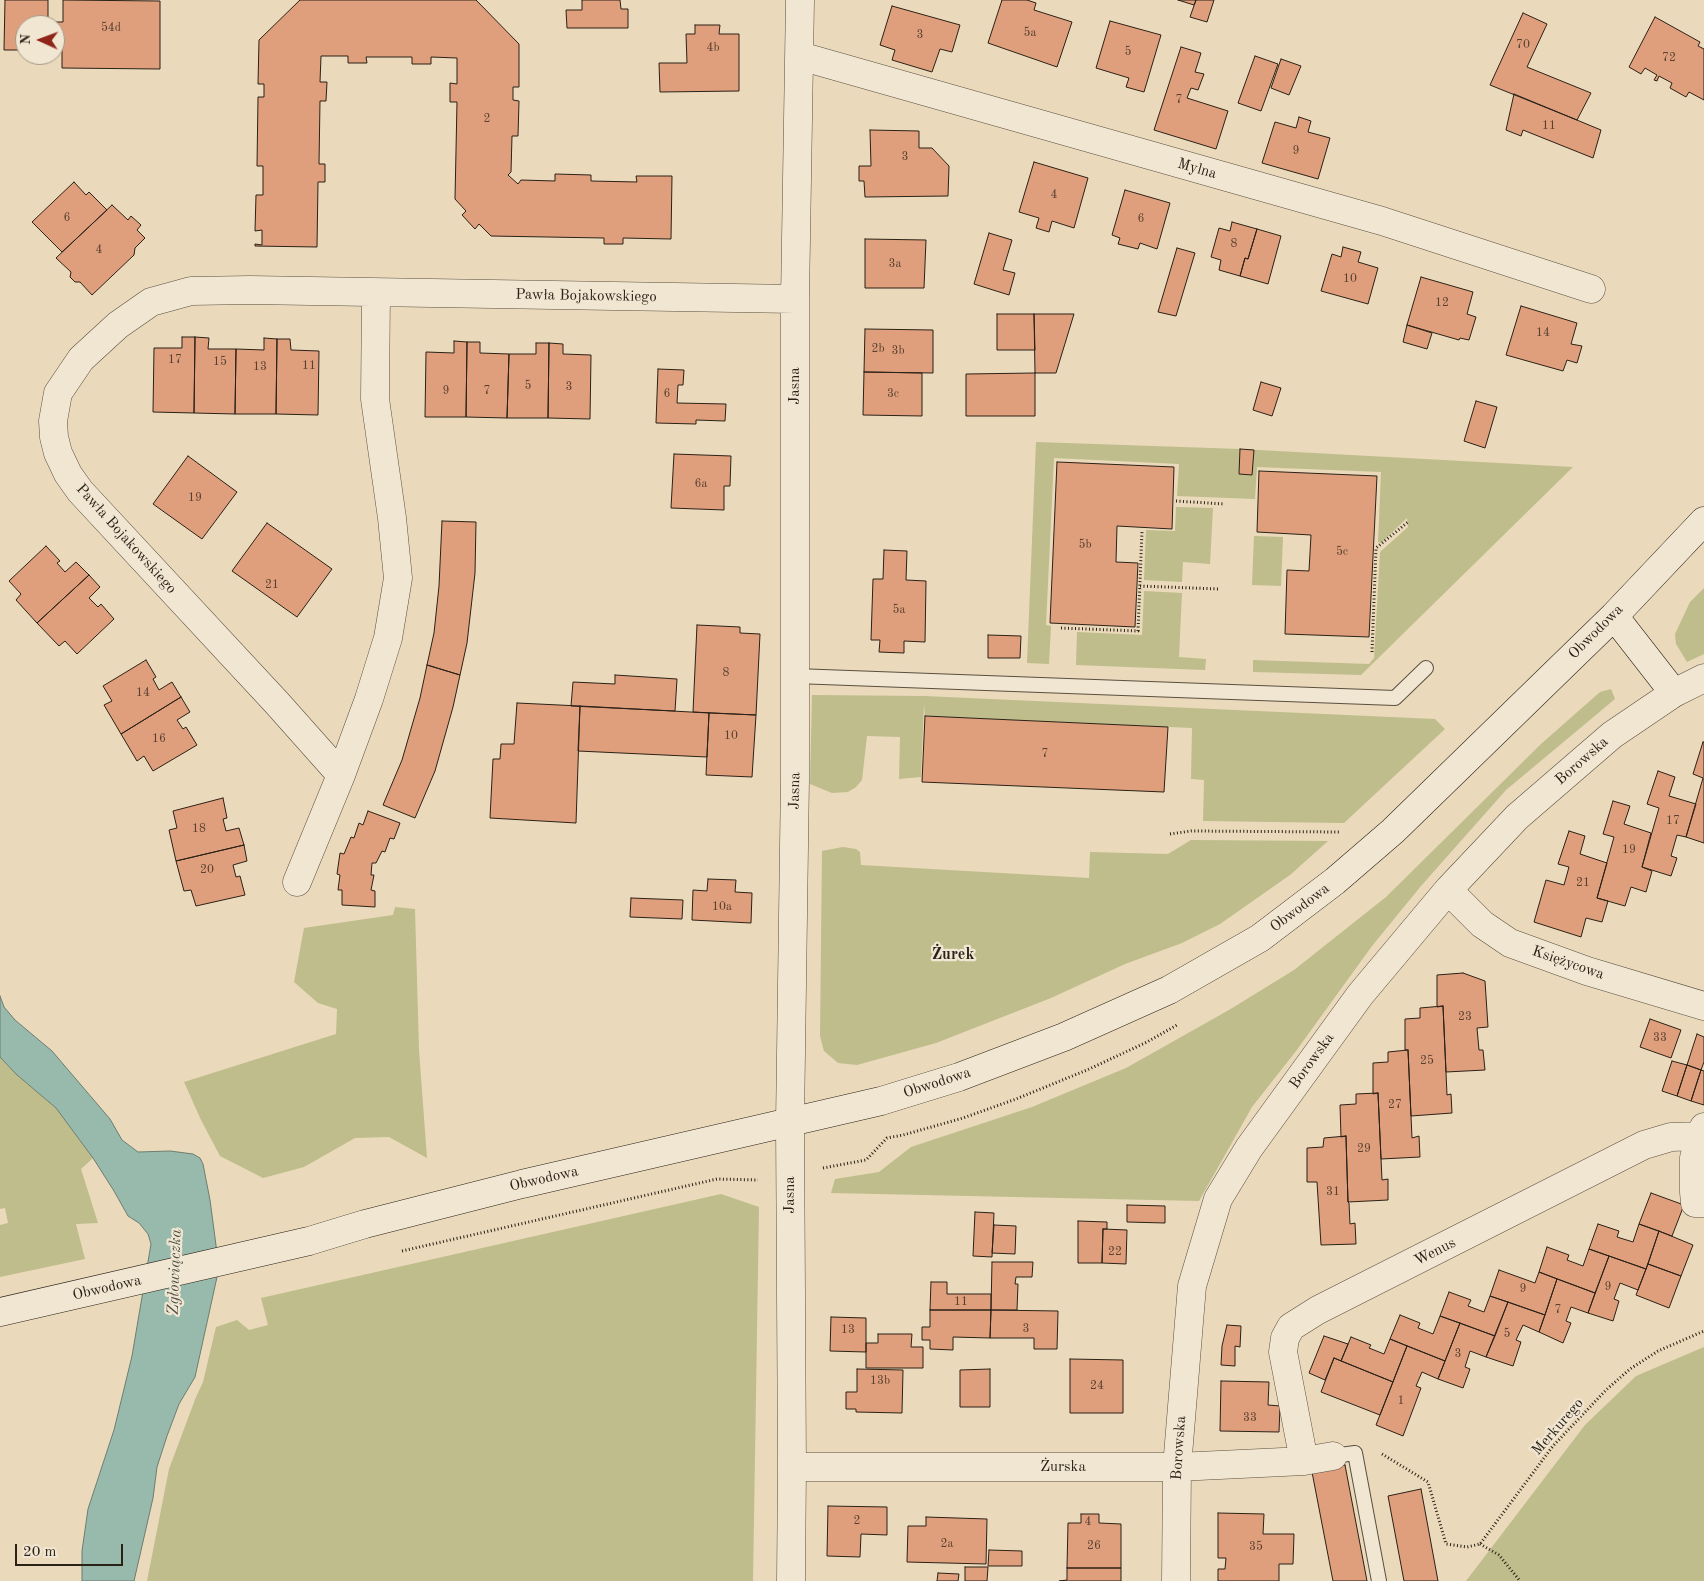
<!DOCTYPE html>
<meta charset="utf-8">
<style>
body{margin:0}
#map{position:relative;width:1704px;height:1581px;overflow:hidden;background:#ead9ba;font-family:"Old Standard TT",serif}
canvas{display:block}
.north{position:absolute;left:15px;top:15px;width:50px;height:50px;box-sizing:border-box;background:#f1e6d2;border:1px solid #a19787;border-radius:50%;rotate:272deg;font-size:14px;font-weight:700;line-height:20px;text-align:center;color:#2a2117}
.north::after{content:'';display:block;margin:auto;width:18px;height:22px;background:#8f2418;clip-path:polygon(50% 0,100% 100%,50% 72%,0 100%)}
.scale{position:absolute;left:15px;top:1544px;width:108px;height:22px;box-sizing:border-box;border:2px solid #2a2117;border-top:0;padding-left:6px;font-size:15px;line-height:18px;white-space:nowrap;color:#2a2117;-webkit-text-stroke:4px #f1e6d2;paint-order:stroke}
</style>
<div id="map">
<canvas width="1704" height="1581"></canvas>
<div class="north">N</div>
<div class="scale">20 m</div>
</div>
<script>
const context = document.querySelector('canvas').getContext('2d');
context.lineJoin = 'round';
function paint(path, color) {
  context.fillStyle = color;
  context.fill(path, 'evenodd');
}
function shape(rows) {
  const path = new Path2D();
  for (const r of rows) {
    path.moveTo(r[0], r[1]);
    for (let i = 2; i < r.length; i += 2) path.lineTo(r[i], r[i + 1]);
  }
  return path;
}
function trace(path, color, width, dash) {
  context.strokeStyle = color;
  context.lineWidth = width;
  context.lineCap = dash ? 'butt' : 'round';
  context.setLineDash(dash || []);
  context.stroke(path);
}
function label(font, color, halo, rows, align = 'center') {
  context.font = font + ' "Old Standard TT",serif';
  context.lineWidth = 4.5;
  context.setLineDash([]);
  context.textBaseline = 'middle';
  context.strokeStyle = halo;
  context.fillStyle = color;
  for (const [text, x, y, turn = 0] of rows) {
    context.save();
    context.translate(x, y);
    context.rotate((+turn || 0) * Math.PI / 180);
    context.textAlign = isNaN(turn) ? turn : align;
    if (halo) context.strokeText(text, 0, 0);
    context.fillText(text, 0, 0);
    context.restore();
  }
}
paint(shape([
 [1036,442,1240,449,1573,467,1361,675,1253,672,1253,660,1369,664,1374,658,1380,552,1408,527,1407,518,1381,543,1378,542,1381,472,1257,467,1255,499,1177,496,1179,464,1054,458,1046,625,1051,626,1049,664,1027,663],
 [1176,507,1213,508,1210,564,1183,562,1182,582,1144,580,1146,530,1175,531],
 [1254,536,1283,537,1281,586,1252,585],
 [1704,588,1704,654,1687,662,1676,644,1675,634,1690,602],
 [1144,591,1182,593,1179,657,1206,659,1205,670,1076,665,1077,632,1142,635],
 [1611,689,1615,699,1506,790,1421,886,1372,946,1296,1051,1252,1107,1199,1201,831,1193,835,1179,879,1172,911,1147,1032,1107,1126,1068,1229,1010,1294,970,1386,897,1541,744,1600,692],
 [812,695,924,696,1435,719,1445,729,1344,823,1203,821,1204,780,1191,779,1192,728,925,716,924,704,921,777,899,779,900,737,867,736,862,780,856,787,848,792,832,793,810,784],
 [1191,840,1328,841,1290,875,1220,924,1182,943,1125,964,1051,998,936,1043,857,1065,838,1063,824,1051,820,1036,822,851,843,847,856,849,860,852,861,865,1089,878,1090,852,1168,854],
 [395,907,415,909,419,1050,427,1158,389,1137,355,1138,304,1167,263,1178,220,1156,201,1120,184,1082,336,1034,337,1009,318,1003,294,982,304,928,393,915],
 [0,1057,16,1074,56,1108,93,1158,81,1169,98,1223,76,1224,85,1259,0,1277,0,1225,8,1223,5,1208,0,1209],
 [721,1194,759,1207,753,1581,147,1581,169,1469,196,1397,203,1382,216,1327,237,1320,249,1330,268,1325,261,1298],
 [1704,1347,1704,1581,1466,1581,1585,1425,1636,1376]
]), '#bebd8b');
const water = shape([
 [0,996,4,1007,15,1020,52,1051,110,1119,122,1140,138,1152,170,1151,193,1154,200,1158,203,1164,210,1200,219,1268,195,1377,179,1404,167,1436,157,1467,153,1498,134,1581,82,1581,82,1551,88,1509,114,1430,132,1356,151,1244,148,1234,139,1223,128,1216,114,1191,93,1158,56,1108,16,1074,0,1057,0,996]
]);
paint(water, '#98baac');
trace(water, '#6c7d70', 1);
const building = shape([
 [5,0,48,0,48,22,63,22,63,0,160,1,160,69,62,68,62,46,55,46,55,25,25,25,25,50,4,50,5,0],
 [300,0,476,0,519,44,519,87,513,87,513,100,519,101,518,136,512,136,511,172,508,175,518,184,521,180,555,181,555,174,591,175,591,181,637,182,636,176,672,176,671,239,623,238,623,244,604,244,604,238,491,236,479,224,475,229,462,215,466,211,455,199,457,102,450,102,450,83,457,84,457,58,431,57,431,64,412,64,412,57,366,57,367,63,348,63,348,56,321,56,320,82,327,82,326,101,320,101,319,164,325,164,325,182,318,182,317,247,255,246,255,244,262,245,262,230,255,231,256,195,263,195,263,166,257,166,258,97,264,97,264,84,258,84,259,40,300,0],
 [582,0,620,0,621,9,628,9,628,28,567,28,566,10,582,10,582,0],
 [1002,0,1027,0,1036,3,1034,10,1072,22,1057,67,988,43,1002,0],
 [1178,0,1196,0,1194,5,1178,0],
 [1196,0,1214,0,1207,22,1190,17,1196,0],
 [892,6,960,25,952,52,940,49,932,72,892,60,895,50,880,45,892,6],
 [1523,13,1547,24,1527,67,1591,93,1577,120,1490,85,1523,13],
 [1655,17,1700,42,1698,46,1704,49,1704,100,1689,92,1686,97,1670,88,1672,83,1659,76,1657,81,1654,80,1657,75,1645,68,1641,74,1629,67,1655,17],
 [1110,21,1161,35,1144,92,1126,87,1129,78,1096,68,1110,21],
 [695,25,720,25,719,34,739,34,739,91,660,92,659,63,687,63,686,34,695,34,695,25],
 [1181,47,1201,53,1195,72,1204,74,1198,90,1191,88,1187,98,1228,111,1216,149,1154,130,1181,47],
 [1255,56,1278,64,1261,111,1238,103,1255,56],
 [1281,59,1301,66,1289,95,1271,88,1281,59],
 [1514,94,1601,130,1593,158,1523,130,1521,136,1506,130,1514,94],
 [1299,117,1311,121,1308,132,1330,138,1318,179,1262,163,1275,122,1296,128,1299,117],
 [870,130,919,131,919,148,932,148,949,166,948,196,865,197,864,181,859,181,859,166,871,166,870,130],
 [1034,162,1088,178,1074,228,1052,221,1049,232,1036,228,1039,218,1019,212,1034,162],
 [74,182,86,195,89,192,107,210,62,252,32,222,74,182],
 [1125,190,1170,203,1157,249,1140,243,1138,249,1118,244,1120,238,1112,235,1125,190],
 [112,205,128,220,131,216,141,225,137,230,145,238,135,248,134,255,92,295,80,282,75,282,70,277,71,272,56,258,112,205],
 [1232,222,1257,229,1248,259,1245,258,1240,276,1219,270,1221,260,1211,257,1219,228,1230,231,1232,222],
 [1257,229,1281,236,1268,284,1240,276,1245,258,1248,259,1257,229],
 [989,233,1012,240,1003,270,1015,273,1009,295,974,284,989,233],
 [865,239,926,240,924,288,865,288,865,239],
 [1343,247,1361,252,1358,262,1378,268,1368,304,1321,291,1332,254,1341,257,1343,247],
 [1177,248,1195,253,1176,316,1158,312,1177,248],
 [1421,277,1473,292,1467,314,1476,317,1469,340,1460,338,1459,340,1407,325,1421,277],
 [1521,306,1577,323,1571,344,1582,346,1577,363,1567,360,1563,371,1506,355,1521,306],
 [997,314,1034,314,1035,350,997,350,997,314],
 [1034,314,1074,314,1056,373,1035,373,1034,314],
 [1407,325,1432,333,1427,349,1403,342,1407,325],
 [865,329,933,330,933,373,864,372,865,329],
 [182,337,195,337,194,413,153,412,154,348,182,348,182,337],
 [195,337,209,338,208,349,236,349,235,414,194,413,195,337],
 [264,338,277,339,276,414,235,414,236,349,264,350,264,338],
 [277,339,290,339,291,350,319,351,318,415,276,414,277,339],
 [454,341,467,342,466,417,425,417,426,352,454,353,454,341],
 [467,342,480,342,480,353,509,354,507,418,466,417,467,342],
 [536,343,549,343,548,418,507,418,509,354,536,354,536,343],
 [549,343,563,344,563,354,591,355,590,419,548,418,549,343],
 [658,369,684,370,683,385,678,385,677,403,726,404,725,421,696,420,696,424,656,423,658,369],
 [864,372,922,373,922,416,863,415,864,372],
 [1035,373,1035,416,966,416,966,374,1035,373],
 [1261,382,1281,388,1272,416,1253,410,1261,382],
 [1476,401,1497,407,1485,448,1464,441,1476,401],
 [1240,449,1254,450,1252,475,1239,474,1240,449],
 [674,454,731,456,730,486,724,486,724,510,671,508,674,454],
 [188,456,237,492,202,539,153,504,188,456],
 [1057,462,1174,467,1172,529,1117,526,1116,562,1138,563,1135,627,1050,623,1057,462],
 [1259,471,1377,476,1369,637,1285,634,1287,570,1309,571,1311,535,1257,532,1259,471],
 [442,521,476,522,475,573,467,643,460,675,427,665,434,633,439,586,442,521],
 [267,523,332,569,297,617,232,571,267,523],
 [46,546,60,561,57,563,65,572,76,562,89,575,37,623,16,600,21,594,9,581,46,546],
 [884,550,907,551,906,580,926,581,925,642,904,641,904,653,879,652,880,640,871,640,873,579,883,579,884,550],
 [89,575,100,587,89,598,98,607,101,604,114,619,77,654,65,641,59,646,37,623,89,575],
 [697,625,740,627,740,633,760,634,756,715,693,712,697,625],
 [988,635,1021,636,1020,658,988,658,988,635],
 [146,660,156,677,153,679,159,690,172,682,181,697,121,734,104,705,112,701,103,686,146,660],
 [427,665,460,675,453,707,435,771,415,818,383,805,402,760,420,698,427,665],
 [615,675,677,679,675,711,571,706,573,682,615,684,615,675],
 [181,697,190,712,177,720,183,729,186,727,197,745,153,771,144,756,137,761,121,734,181,697],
 [517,703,580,706,576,823,490,818,493,759,500,759,501,744,514,744,517,703],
 [580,706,709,713,707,757,578,751,580,706],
 [709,713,756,715,752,777,706,775,709,713],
 [925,716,1168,727,1164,792,922,782,925,716],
 [1703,742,1704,742,1704,843,1686,837,1703,778,1693,774,1703,742],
 [1658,771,1675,777,1669,796,1696,804,1686,837,1677,835,1671,856,1677,858,1671,876,1642,867,1659,808,1647,804,1658,771],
 [223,798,227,818,223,819,226,831,239,828,244,845,176,861,169,830,177,828,173,811,223,798],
 [1613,801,1630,806,1624,824,1651,833,1642,867,1652,871,1646,892,1631,887,1625,906,1597,898,1614,837,1603,834,1613,801],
 [368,811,400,823,394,839,390,838,385,852,382,851,376,863,372,863,371,875,374,875,371,890,375,891,375,907,342,905,342,890,338,890,340,875,337,874,340,853,344,854,351,837,354,838,359,823,363,825,368,811],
 [1569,831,1585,836,1580,854,1607,863,1597,898,1608,901,1602,922,1586,918,1581,937,1534,922,1546,880,1564,885,1569,867,1558,864,1569,831],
 [244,845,247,861,233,865,236,877,240,876,245,895,196,906,191,890,184,891,176,861,244,845],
 [708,879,736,880,735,892,752,893,751,923,692,920,693,890,707,891,708,879],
 [631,898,683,900,682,919,630,917,631,898],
 [1463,973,1485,981,1488,1027,1477,1028,1479,1050,1483,1050,1485,1070,1446,1072,1443,1006,1437,1007,1437,975,1463,973],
 [1443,1006,1447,1095,1451,1094,1452,1113,1411,1116,1408,1050,1405,1050,1405,1019,1420,1018,1420,1008,1443,1006],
 [1650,1019,1681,1030,1671,1058,1640,1047,1650,1019],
 [1697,1034,1704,1037,1704,1062,1701,1070,1687,1065,1697,1034],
 [1408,1050,1412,1138,1419,1136,1420,1157,1381,1159,1378,1093,1373,1094,1373,1063,1388,1062,1388,1052,1408,1050],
 [1672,1061,1687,1065,1677,1096,1662,1091,1672,1061],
 [1687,1065,1701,1070,1691,1101,1677,1096,1687,1065],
 [1701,1070,1704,1071,1704,1105,1691,1101,1701,1070],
 [1378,1093,1382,1180,1388,1179,1388,1200,1348,1202,1346,1139,1346,1136,1341,1137,1340,1105,1356,1104,1356,1094,1378,1093],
 [1346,1136,1348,1202,1349,1203,1350,1224,1355,1223,1356,1244,1321,1245,1317,1182,1307,1182,1307,1148,1323,1147,1324,1138,1346,1136],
 [1651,1193,1684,1205,1672,1236,1639,1224,1651,1193],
 [1127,1205,1165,1206,1165,1223,1127,1222,1127,1205],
 [975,1212,994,1213,992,1257,973,1256,975,1212],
 [1078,1221,1107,1222,1107,1229,1103,1229,1102,1263,1078,1263,1078,1221],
 [1598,1224,1619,1231,1617,1237,1633,1242,1639,1224,1659,1231,1646,1269,1589,1249,1598,1224],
 [994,1225,1016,1226,1015,1254,992,1253,994,1225],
 [1103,1229,1127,1230,1126,1264,1102,1263,1103,1229],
 [1659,1231,1693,1245,1681,1276,1648,1264,1659,1231],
 [1547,1247,1569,1255,1567,1260,1583,1266,1589,1249,1609,1256,1595,1293,1539,1272,1547,1247],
 [1609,1256,1646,1269,1638,1290,1620,1283,1614,1299,1619,1301,1613,1321,1588,1313,1609,1256],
 [992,1262,1033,1262,1032,1277,1016,1277,1015,1284,1018,1284,1017,1310,991,1310,992,1262],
 [1648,1264,1681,1276,1669,1308,1636,1295,1648,1264],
 [1499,1270,1535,1283,1539,1272,1557,1279,1545,1315,1490,1296,1499,1270],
 [1557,1279,1595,1293,1588,1313,1571,1307,1566,1321,1571,1323,1563,1343,1539,1332,1557,1279],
 [931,1282,947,1282,947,1294,991,1294,991,1310,930,1310,931,1282],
 [1449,1292,1471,1300,1468,1306,1484,1312,1490,1296,1508,1302,1495,1336,1440,1316,1449,1292],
 [1508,1302,1545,1315,1539,1332,1523,1325,1516,1340,1521,1342,1513,1366,1486,1357,1508,1302],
 [930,1310,991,1310,990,1338,953,1337,953,1350,930,1349,930,1340,922,1340,922,1327,930,1327,930,1310],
 [991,1310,1058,1311,1057,1349,1034,1349,1034,1338,990,1338,991,1310],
 [1400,1315,1420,1323,1418,1328,1433,1334,1440,1316,1460,1323,1445,1361,1390,1339,1400,1315],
 [831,1317,866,1318,866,1352,830,1351,831,1317],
 [1460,1323,1495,1336,1486,1357,1470,1351,1465,1367,1470,1369,1463,1388,1438,1379,1460,1323],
 [1227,1325,1241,1326,1240,1347,1235,1346,1235,1366,1221,1365,1222,1346,1227,1325],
 [878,1334,912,1334,911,1347,923,1347,923,1368,866,1368,866,1343,878,1343,878,1334],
 [1324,1336,1348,1344,1341,1361,1334,1358,1325,1380,1309,1373,1324,1336],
 [1351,1337,1371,1345,1369,1348,1384,1354,1390,1339,1407,1346,1393,1382,1341,1361,1351,1337],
 [1407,1346,1445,1361,1438,1379,1422,1372,1416,1386,1421,1388,1403,1436,1376,1425,1407,1346],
 [1334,1358,1393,1382,1380,1415,1321,1392,1334,1358],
 [1070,1359,1123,1360,1123,1413,1070,1413,1070,1359],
 [857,1369,903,1370,902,1413,856,1412,856,1409,846,1409,846,1392,857,1392,857,1369],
 [990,1369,990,1407,960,1407,960,1370,990,1369],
 [1221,1381,1269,1382,1268,1405,1280,1406,1279,1432,1220,1431,1221,1381],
 [1345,1465,1367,1581,1333,1581,1312,1472,1345,1465],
 [1421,1489,1438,1581,1404,1581,1388,1496,1421,1489],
 [828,1506,887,1507,887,1535,861,1534,860,1557,827,1556,828,1506],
 [1218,1513,1264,1514,1263,1534,1294,1534,1293,1564,1279,1564,1279,1581,1218,1581,1218,1569,1225,1569,1226,1558,1218,1558,1218,1513],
 [1081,1514,1099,1514,1099,1523,1121,1524,1121,1568,1067,1568,1068,1523,1081,1523,1081,1514],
 [926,1517,987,1519,986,1564,907,1562,908,1526,926,1526,926,1517],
 [989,1550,1022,1551,1022,1566,988,1566,989,1550],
 [965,1567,988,1567,987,1581,965,1581,965,1567],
 [1067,1568,1121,1568,1121,1581,1059,1581,1067,1580,1067,1568],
 [938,1573,959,1574,958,1581,937,1581,938,1573]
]);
paint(building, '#e09f7c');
trace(building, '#2a2117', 1);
const lane = shape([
 [795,676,1395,698,1426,668],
 [1333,1456,1355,1453,1379,1581]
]);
const street = shape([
 [800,56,1382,221,1591,289],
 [376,293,375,399,392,518,398,578,388,638,369,699,341,775,277,703,80,491,68,474,58,453,54,437,53,421,58,393,81,359,118,325,151,302,191,291,250,290,795,299],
 [297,882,341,775],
 [1448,890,1482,924,1510,943,1587,971,1704,1006],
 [1700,1136,1694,1158,1694,1192,1695,1203,1704,1203],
 [1304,1461,1283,1352,1285,1338,1291,1327,1318,1310,1644,1145,1671,1137,1700,1136,1704,1127],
 [792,1467,1177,1467,1304,1461,1333,1456],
 [791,1581,792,1467,790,1122,795,778,795,299,800,0],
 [1176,1581,1177,1467,1192,1286,1218,1199,1249,1148,1360,995,1448,890,1517,817,1612,735,1674,693,1704,678]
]);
const secondary = shape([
 [1614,616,1674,693],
 [0,1312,309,1241,365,1224,522,1184,881,1101,959,1077,1064,1037,1169,990,1260,938,1335,881,1393,831,1614,616,1704,521]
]);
trace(lane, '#5a4f40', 16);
trace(street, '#5a4f40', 29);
trace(secondary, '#2a2117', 29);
trace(shape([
 [1176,501,1224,504],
 [1140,586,1219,589],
 [1061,628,1138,631,1142,531],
 [1372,652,1376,548,1408,522],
 [1170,834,1191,831,1341,832],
 [823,1168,866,1160,887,1138,903,1135,963,1118,1016,1099,1087,1070,1147,1042,1177,1025],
 [402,1251,717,1179,758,1180],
 [1382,1454,1428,1482,1446,1544,1467,1547,1480,1544,1553,1446,1606,1390,1630,1369,1658,1351,1704,1331],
 [1480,1544,1499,1555,1520,1581]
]), '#2a2117', 3, [1, 2.5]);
trace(lane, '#f1e6d2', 14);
trace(street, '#f1e6d2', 28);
trace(secondary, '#f1e6d2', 28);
label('12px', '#584030', null, [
 ["54d",111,28],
 ["5a",1030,33],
 ["3",920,35],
 ["70",1523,45],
 ["4b",713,48],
 ["5",1128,52],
 ["72",1669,58],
 ["7",1179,100],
 ["2",487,119],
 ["11",1549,126],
 ["9",1296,151],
 ["3",905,157],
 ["4",1054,195],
 ["6",67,218],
 ["6",1141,219],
 ["8",1234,244],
 ["4",99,250],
 ["3a",895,264],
 ["10",1350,279],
 ["12",1442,303],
 ["14",1543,333],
 ["2b",878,349],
 ["3b",898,351],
 ["17",175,360],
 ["15",220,362],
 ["11",309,366],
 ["13",260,367],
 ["5",528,386],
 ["3",569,387],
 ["9",446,391],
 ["7",487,391],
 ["6",667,394],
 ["3c",893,394],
 ["6a",701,484],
 ["19",195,498],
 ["5b",1085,545],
 ["5c",1342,552],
 ["21",272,585],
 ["5a",899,610],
 ["8",726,673],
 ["14",143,693],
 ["10",731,736],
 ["16",159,739],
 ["7",1045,754],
 ["17",1673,821],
 ["18",199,829],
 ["19",1629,850],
 ["20",207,870],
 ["21",1583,883],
 ["10a",722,907],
 ["23",1465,1017],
 ["33",1660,1038],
 ["25",1427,1061],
 ["27",1395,1105],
 ["29",1364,1149],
 ["31",1333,1192],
 ["22",1115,1252],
 ["9",1608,1287],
 ["9",1523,1289],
 ["11",961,1302],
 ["7",1558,1310],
 ["3",1026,1329],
 ["13",848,1330],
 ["5",1507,1334],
 ["3",1458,1354],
 ["13b",880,1381],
 ["24",1097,1386],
 ["1",1401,1401],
 ["33",1250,1418],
 ["2",857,1521],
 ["4",1088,1522],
 ["2a",947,1544],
 ["26",1094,1546],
 ["35",1256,1547]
]);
label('15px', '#2a2117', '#f1e6d2', [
 ["Mylna",1197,169,16],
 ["Pawła Bojakowskiego",586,296,1],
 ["Jasna",795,386,-90],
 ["Pawła Bojakowskiego",126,539,48],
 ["Obwodowa",1596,632,-45],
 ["Borowska",1582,761,-41],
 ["Jasna",795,791,-89],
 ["Obwodowa",1300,908,-37],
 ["Księżycowa",1568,963,19],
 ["Borowska",1312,1061,-54],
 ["Obwodowa",937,1083,-18],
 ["Obwodowa",544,1179,-13],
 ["Jasna",790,1195,-90],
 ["Wenus",1435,1252,-27],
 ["Obwodowa",107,1288,-13],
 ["Merkurego",1558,1427,-49],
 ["Borowska",1179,1448,-86],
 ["Żurska",1063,1467]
]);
label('bold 16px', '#2a2117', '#f1e6d2', [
 ["Żurek",953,955]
]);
label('italic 16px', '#4b4f44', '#f1e6d2', [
 ["Zgłowiączka",175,1272,-88]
]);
</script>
